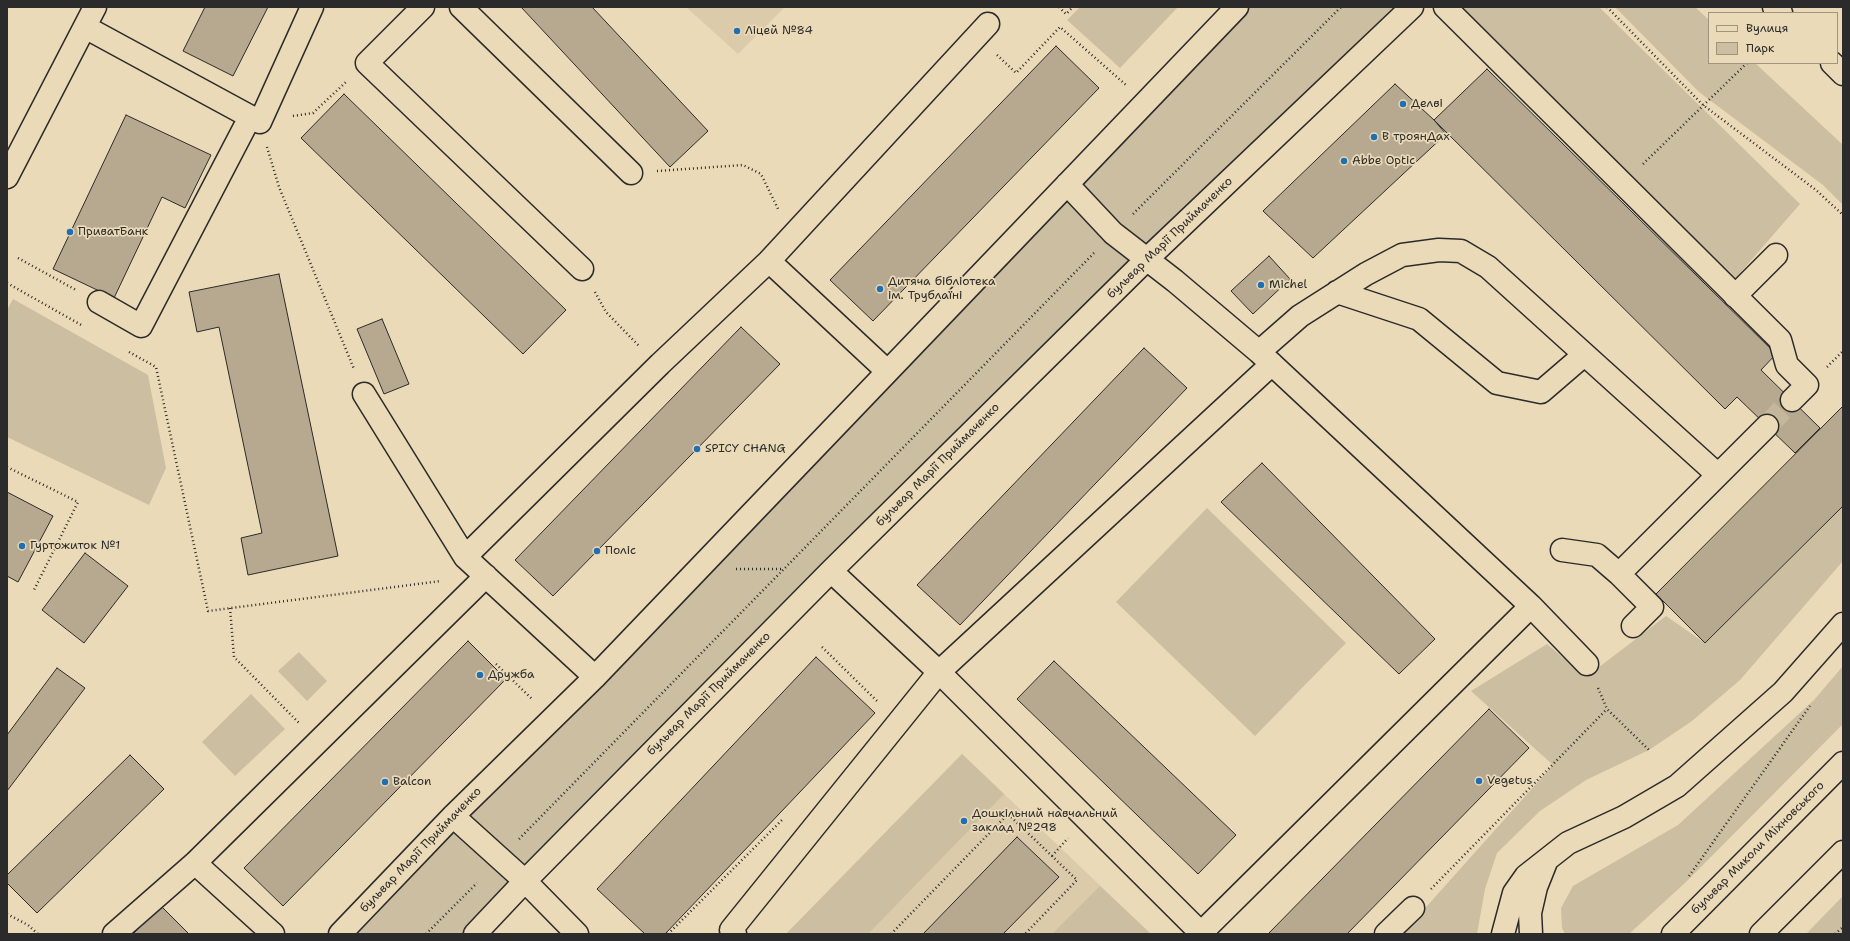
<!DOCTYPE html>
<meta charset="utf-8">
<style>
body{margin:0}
#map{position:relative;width:1850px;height:941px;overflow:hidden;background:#ebdab7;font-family:"Shantell Sans",sans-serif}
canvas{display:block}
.frame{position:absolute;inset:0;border:8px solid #2b2b2b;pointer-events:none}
.legend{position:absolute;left:1708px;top:12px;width:130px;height:52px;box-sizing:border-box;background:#ebdab7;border:1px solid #9e947f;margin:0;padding:5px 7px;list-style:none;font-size:12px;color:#2b2b2b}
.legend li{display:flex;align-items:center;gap:8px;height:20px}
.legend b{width:20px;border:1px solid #9e947f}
</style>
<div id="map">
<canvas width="1850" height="941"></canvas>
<div class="frame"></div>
<ul class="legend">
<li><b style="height:5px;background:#ebdab7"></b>Вулиця</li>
<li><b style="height:11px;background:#ccbea0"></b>Парк</li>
</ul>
</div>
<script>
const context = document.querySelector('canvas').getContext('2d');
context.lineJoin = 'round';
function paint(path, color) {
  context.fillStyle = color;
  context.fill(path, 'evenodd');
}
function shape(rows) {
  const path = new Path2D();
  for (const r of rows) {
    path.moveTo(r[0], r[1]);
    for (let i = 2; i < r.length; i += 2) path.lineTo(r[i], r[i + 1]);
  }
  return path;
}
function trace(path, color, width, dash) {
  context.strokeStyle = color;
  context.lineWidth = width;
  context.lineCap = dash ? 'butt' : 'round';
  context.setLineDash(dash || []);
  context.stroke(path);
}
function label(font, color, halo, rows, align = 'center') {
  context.font = font + ' "Shantell Sans",sans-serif';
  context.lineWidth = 3.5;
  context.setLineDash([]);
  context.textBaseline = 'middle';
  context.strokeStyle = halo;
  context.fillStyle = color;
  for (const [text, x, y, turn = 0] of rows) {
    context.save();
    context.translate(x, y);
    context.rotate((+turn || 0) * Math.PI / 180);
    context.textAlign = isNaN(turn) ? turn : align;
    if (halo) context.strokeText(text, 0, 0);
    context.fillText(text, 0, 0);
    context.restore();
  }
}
paint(shape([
 [686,7,785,7,738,54],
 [962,754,1151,934,786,934]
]), '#dbcbab');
paint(shape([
 [1080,7,1178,7,1120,68,1067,20],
 [1237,7,1412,7,475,934,340,934],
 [1466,7,1599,7,1800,204,1734,280,1460,12],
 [1615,7,1695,7,1709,20,1709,63,1755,63,1843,145,1843,205,1823,185,1699,92],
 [13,299,148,375,166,468,149,505,7,437,7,310],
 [1843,506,1843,561,1740,680,1692,721,1649,750,1586,780,1540,811,1497,853,1485,889,1477,934,1402,934,1553,765,1471,691,1547,644,1586,677,1666,616,1705,643],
 [1207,508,1346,643,1255,736,1116,602],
 [299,652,327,681,307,701,278,671],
 [1843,666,1843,724,1686,882,1629,934,1565,934,1562,928,1561,908,1573,886,1678,825,1814,700],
 [251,694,285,729,235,776,202,742],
 [962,754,1004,794,868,934,786,934],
 [1100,886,1151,934,1052,934],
 [1843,896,1843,934,1806,934]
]), '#ccbea0');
const building = shape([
 [205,7,268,7,233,76,183,51,205,7],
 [521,7,592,7,708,131,670,167,521,7],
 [1056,46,1099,88,873,321,830,280,1056,46],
 [1487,69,1776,354,1761,370,1820,428,1795,453,1737,397,1725,409,1434,120,1487,69],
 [1395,84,1434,120,1446,134,1313,258,1263,211,1395,84],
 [344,94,566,310,523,354,301,138,344,94],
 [126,115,211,155,185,208,162,197,114,298,53,269,126,115],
 [1269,256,1290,279,1253,314,1231,291,1269,256],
 [279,274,338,556,248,575,241,538,262,533,219,327,197,332,189,292,279,274],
 [382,319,409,384,384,394,357,329,382,319],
 [741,327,780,364,553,596,515,560,741,327],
 [1144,348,1187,388,960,625,917,585,1144,348],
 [1843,406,1843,506,1705,643,1656,594,1843,406],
 [1262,463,1435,639,1399,674,1221,502,1262,463],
 [7,492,53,516,18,582,7,576,7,492],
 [85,553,128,586,84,643,42,610,85,553],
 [468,641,506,679,283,906,244,868,468,641],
 [816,657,875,713,665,934,645,934,597,889,816,657],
 [1054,661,1236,835,1198,874,1017,699,1054,661],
 [57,668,85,688,7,791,7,735,57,668],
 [1489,709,1529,748,1347,934,1268,934,1489,709],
 [130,755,164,789,37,913,7,883,7,875,130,755],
 [1017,837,1059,877,1003,934,923,934,1017,837],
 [161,906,189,934,133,934,161,906]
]);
paint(building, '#b6a990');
trace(building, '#2b2b2b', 1);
trace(shape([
 [1767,426,1792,400]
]), '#c5b79b', 22, [22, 11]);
const minor = shape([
 [423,7,367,63,582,269],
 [461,7,631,173],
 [1445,7,1780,340,1787,365,1807,385,1792,400],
 [85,27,260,122,312,7],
 [7,177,95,7],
 [1067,184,1113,233,1175,281,1259,352,1531,606,1587,664],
 [769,261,988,24],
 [1337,292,1419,319,1497,383,1541,392,1584,355],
 [1735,296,1776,255],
 [99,302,141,326,250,117],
 [1259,352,1300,316,1366,274,1402,255,1439,250,1461,251,1488,267,1718,475,1767,426],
 [364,394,465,557,595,677],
 [1562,550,1597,555,1619,574],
 [465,557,660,364,769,261,887,371],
 [831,571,939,672,1202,934],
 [1633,626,1652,607,1619,574,1718,475],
 [453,816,525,881,577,934],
 [195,863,273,934],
 [114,934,195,863,486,576],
 [340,934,453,816,595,677,1237,7],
 [475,934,525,881,831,571,1146,260,1412,7],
 [735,934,731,930,939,672,1272,364],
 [1200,934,1531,606],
 [1386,934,1413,908]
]);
const major = shape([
 [1774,7,1781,13],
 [1832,63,1843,74],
 [1503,934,1514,893,1526,876,1568,843,1624,817,1677,786,1783,692,1843,624],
 [1531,934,1530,913,1536,887,1546,862]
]);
const highway = shape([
 [1673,934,1843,763],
 [1761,934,1843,852]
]);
trace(minor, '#2b2b2b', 25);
trace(major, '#2b2b2b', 25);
trace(highway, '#2b2b2b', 25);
trace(shape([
 [1059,7,1066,14,1073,7],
 [1607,7,1703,105,1816,190,1843,215],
 [997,55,1016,73,1060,27,1126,85],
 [293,116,313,113,347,81],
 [267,147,279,187,354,369],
 [1643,164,1747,63],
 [657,171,743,165,761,174,779,211],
 [1133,214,1341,7],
 [18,258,76,290],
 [7,283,83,326],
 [595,292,606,312,640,347],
 [129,352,156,367,208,611,441,581],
 [1827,367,1843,351],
 [7,467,78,502,34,590],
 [736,569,783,569],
 [230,608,234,657,299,723],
 [822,647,879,703],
 [496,664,533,700],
 [1598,688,1607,709,1649,750],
 [519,839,1094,253],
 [1052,856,1068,838],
 [1689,876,1810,706],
 [1431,889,1607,709],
 [7,914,28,925,38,934],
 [426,934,477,883],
 [668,934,783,819],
 [891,934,1008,814,1077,880,1025,934],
 [1835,934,1843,927]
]), '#2b2b2b', 2.5, [1, 3]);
trace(minor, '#ebdab7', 22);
trace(major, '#ebdab7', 22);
trace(highway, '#ebdab7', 22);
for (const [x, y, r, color] of [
 [737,31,4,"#1f6fb2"],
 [1403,104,4,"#1f6fb2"],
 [1374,137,4,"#1f6fb2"],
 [1344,161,4,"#1f6fb2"],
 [70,232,4,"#1f6fb2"],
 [1261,285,4,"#1f6fb2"],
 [880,289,4,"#1f6fb2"],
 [697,449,4,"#1f6fb2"],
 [22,546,4,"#1f6fb2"],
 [597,551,4,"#1f6fb2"],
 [480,675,4,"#1f6fb2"],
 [1479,781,4,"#1f6fb2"],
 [385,782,4,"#1f6fb2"],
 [964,821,4,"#1f6fb2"]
]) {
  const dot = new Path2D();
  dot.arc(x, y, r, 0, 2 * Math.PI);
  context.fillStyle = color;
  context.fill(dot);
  trace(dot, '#ebdab7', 1.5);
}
label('12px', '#2b2b2b', '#ebdab7', [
 ["Ліцей №84",745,31],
 ["Делві",1411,104],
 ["В троянДах",1382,137],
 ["Abbe Optic",1352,161],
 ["ПриватБанк",78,232],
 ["Дитяча бібліотека",888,282],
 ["ім. Трублаїні",888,296],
 ["Michel",1269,285],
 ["SPICY CHANG",705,449],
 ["Гуртожиток №1",30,546],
 ["Поліс",605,551],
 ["Дружба",488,675],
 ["Vegetus",1487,781],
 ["Balcon",393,782],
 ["Дошкільний навчальний",972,814],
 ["заклад №298",972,828]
], 'left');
label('12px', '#2b2b2b', '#ebdab7', [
 ["бульвар Марії Приймаченко",1170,238,-44],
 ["бульвар Марії Приймаченко",938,465,-45],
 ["бульвар Марії Приймаченко",709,694,-45],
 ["бульвар Миколи Міхновського",1758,848,-45],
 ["бульвар Марії Приймаченко",421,850,-46]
]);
</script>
